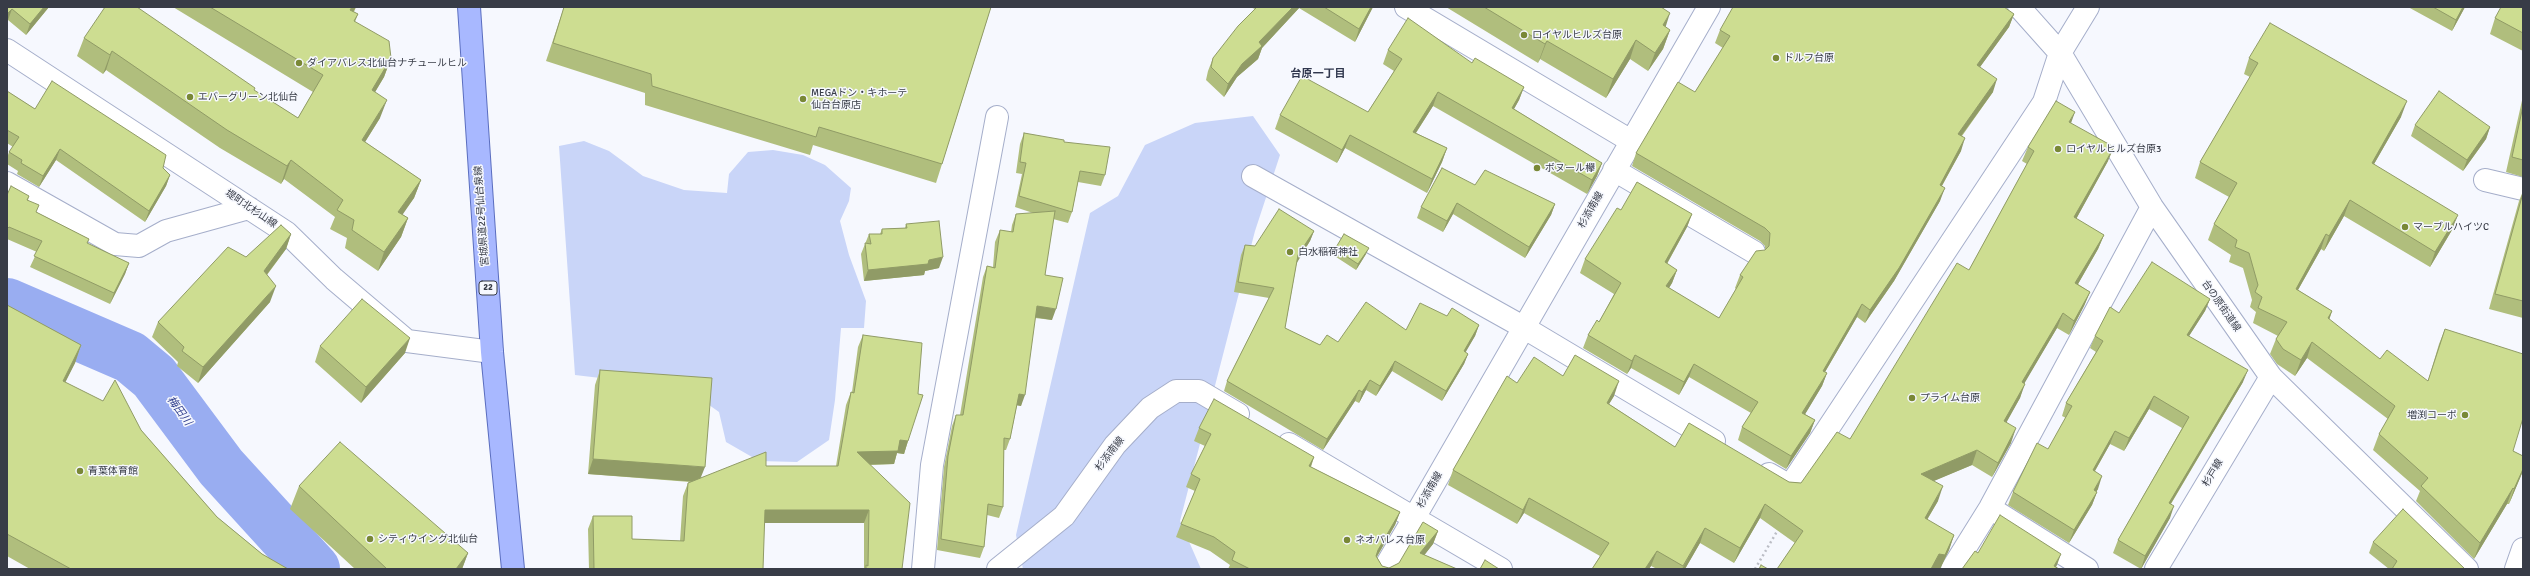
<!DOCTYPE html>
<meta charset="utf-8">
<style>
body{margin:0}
#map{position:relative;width:2530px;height:576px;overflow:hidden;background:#f6f8fe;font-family:Signika,sans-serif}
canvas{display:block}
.frame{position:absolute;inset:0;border:8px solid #383c47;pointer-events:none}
</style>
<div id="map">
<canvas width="2530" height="576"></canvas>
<div class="frame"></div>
</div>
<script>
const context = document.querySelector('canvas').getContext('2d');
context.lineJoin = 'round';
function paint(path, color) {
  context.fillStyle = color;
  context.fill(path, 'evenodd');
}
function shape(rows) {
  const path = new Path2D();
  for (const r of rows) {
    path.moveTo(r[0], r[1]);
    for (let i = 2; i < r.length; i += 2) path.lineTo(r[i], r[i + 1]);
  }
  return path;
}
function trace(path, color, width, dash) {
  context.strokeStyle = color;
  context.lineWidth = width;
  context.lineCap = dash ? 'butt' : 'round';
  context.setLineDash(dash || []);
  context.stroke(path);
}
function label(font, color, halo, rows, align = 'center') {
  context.font = font + ' Signika,"Noto Sans JP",sans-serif';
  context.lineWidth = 3;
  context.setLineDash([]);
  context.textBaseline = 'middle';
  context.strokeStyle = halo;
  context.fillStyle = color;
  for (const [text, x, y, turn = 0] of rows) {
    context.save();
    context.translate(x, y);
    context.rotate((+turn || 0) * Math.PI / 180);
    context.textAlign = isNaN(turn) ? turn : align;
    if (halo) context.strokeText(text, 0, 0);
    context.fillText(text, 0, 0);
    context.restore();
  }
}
paint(shape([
 [1253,116,1280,155,1255,231,1180,521,1201,569,1023,569,1016,535,1090,213,1118,196,1145,145,1195,123],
 [584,141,609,151,643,176,684,190,727,193,729,174,748,152,773,150,803,155,825,165,851,188,849,201,840,221,849,255,866,301,864,328,841,328,835,400,829,440,797,462,759,461,726,442,719,412,685,388,575,375,559,146]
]), '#c9d5f8');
trace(shape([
 [7,304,130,357,154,377,221,467,314,569]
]), '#99adf1', 52);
const minor = shape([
 [1406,7,1631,141],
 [2019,7,2060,53,2152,207,2271,377,2467,569],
 [7,50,287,233,334,279,407,341,492,352],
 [1614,170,1754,252],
 [1253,176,1523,327,1714,441],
 [2485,180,2523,189],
 [7,183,115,244,139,246,166,231,249,208],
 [1289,444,1414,518,1709,7],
 [1769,474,1790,486,2044,102,2060,53,2088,7],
 [1990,508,2087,569],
 [923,569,932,465,997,117],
 [998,569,1064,516,1115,445,1150,408,1176,391,1199,391,1238,414],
 [1384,569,1414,518,1501,569],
 [1952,569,1990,508,2152,207],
 [2156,569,2271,377],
 [2516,569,2523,549]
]);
const major = shape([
 [469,7,492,352,513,569]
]);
trace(minor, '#a5aeca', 24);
trace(major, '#5b6ebf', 24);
trace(shape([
 [1755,569,1779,528]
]), '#bbbdc5', 2.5, [2, 3]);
trace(minor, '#fff', 22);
trace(major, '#a8b8ff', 22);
paint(shape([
 [7,7,49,7,26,35,8,20,7,21],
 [173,7,356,7,354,12,358,14,355,22,391,58,384,77,375,92,380,118,365,142,421,180,414,198,402,214,408,218,401,237,378,271,345,248,347,238,330,229,335,217,284,179,281,184,220,148,106,70,103,74,77,56,84,38,254,91,298,118,313,92],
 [564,7,991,7,942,164,936,183,813,145,810,155,645,105,645,93,546,61],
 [1250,7,1373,7,1355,42,1299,8,1262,48,1258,59,1237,77,1224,97,1206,80,1208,71,1213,58,1255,9],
 [1446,7,1661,7,1665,27,1670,30,1663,49,1648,71,1630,59,1606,98,1540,59,1538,63],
 [2408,7,2465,7,2452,31],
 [2523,7,2523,51,2490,34,2495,18],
 [2014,14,2009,27,1980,67,1993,92,1962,136,1961,151,1942,186,1940,201,1894,281,1865,323,1857,317,1825,372,1827,373,1822,386,1805,414,1815,420,1810,433,1786,469,1738,440,1742,427,1751,413,1689,377,1679,395,1631,368,1627,374,1583,348,1588,335,1599,322,1614,294,1580,273,1585,259,1621,210,1692,214,1687,227,1667,264,1677,270,1672,283,1669,288,1719,318,1736,289,1735,288,1740,275,1765,250,1765,246,1760,241,1632,166,1636,153,1695,92,1723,48,1715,43,1720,30],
 [1388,50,1472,63,1524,87,1519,100,1514,109,1602,163,1597,176,1587,194,1433,106,1416,133,1447,148,1442,162,1427,193,1345,148,1337,163,1275,129,1280,115,1368,112,1394,71,1383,64],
 [2249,58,2401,117,2374,164,2452,230,2430,267,2344,216,2324,251,2321,249,2298,290,2332,311,2329,320,2380,359,2428,381,2439,344,2445,329,2513,451,2523,456,2523,471,2509,504,2507,504,2474,559,2416,501,2420,491,2373,450,2379,434,2388,419,2307,358,2295,376,2277,364,2270,354,2276,339,2278,336,2253,323,2256,312,2250,307,2252,300,2243,268,2229,262,2231,255,2208,240,2214,224,2229,197,2195,178,2200,162,2250,77,2244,74],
 [7,91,35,109,163,168,170,175,166,186,145,222,56,160,39,187,17,174,18,171,7,164,7,158,9,152,13,147,7,143],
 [2523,96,2523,177,2506,172],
 [2071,123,2108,161,2076,219,2104,235,2098,249,2078,284,2090,292,2084,306,2069,335,2057,328,2024,383,2020,398,2006,422,2011,443,1992,477,1972,465,1933,481,1938,501,1927,520,1954,535,1949,550,1940,569,1777,569,1795,543,1760,518,1734,563,1700,543,1685,569,1657,569,1651,566,1649,569,1592,569,1600,556,1524,513,1517,524,1448,485,1453,470,1517,383,1563,376,1614,396,1609,404,1675,447,1789,482,1801,483,1850,439,1969,270,2027,164,2022,161,2028,147],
 [2415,125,2490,127,2486,139,2463,171,2411,136],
 [1024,133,1064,142,1105,175,1101,186,1078,182,1072,212,1068,223,1053,219,1045,275,1052,320,1035,318,1021,406,1017,405,1010,439,1006,450,1004,450,1003,507,999,518,987,515,984,547,980,558,937,550,944,467,952,426,956,415,960,415,983,277,987,266,993,267,995,242,1000,230,1011,232,1012,225,1016,214,1033,213,1015,207,1022,174,1016,173,1020,144],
 [1475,185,1555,204,1551,215,1525,258,1453,214,1443,232,1417,218,1421,207],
 [2523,191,2523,318,2489,309,2519,201],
 [7,195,29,196,28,200,36,212,89,239,87,244,129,263,125,274,110,304,30,267,37,252,7,239],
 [906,224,939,268,925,271,924,275,864,281,861,254,869,234,880,234,882,229,905,228],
 [1314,231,1310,241,1297,261,1285,328,1320,345,1406,330,1447,316,1479,325,1475,336,1465,352,1468,354,1464,364,1442,401,1392,371,1376,396,1366,390,1359,403,1355,401,1323,450,1224,391,1227,381,1269,298,1234,292,1241,255,1245,245,1255,246],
 [291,234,286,249,267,275,270,302,198,383,177,366,178,362,152,337,158,322,246,257],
 [1335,249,1366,254,1356,270,1333,255],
 [2210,299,2205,311,2189,336,2243,382,2171,504,2170,518,2141,569,2113,553,2118,540,2182,428,2149,409,2124,451,2110,444,2095,471,2098,489,2096,492,2097,492,2092,505,2069,543,2008,505,2013,492,2048,449,2066,418,2062,416,2066,403,2096,352,2090,348,2095,336,2119,313],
 [7,305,81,345,75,363,65,382,141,430,217,517,262,554,288,569,30,569,7,556],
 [863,335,908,441,904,454,897,453,894,464,870,465,902,569,864,569,864,523,764,523,763,569,589,569,588,529,593,516,632,539,680,541,683,496,688,483,690,482,588,474,595,385,600,370,701,478,836,466,846,405,851,392,852,392,858,347],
 [320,346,405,353,361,403,315,362],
 [1199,428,1314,457,1311,467,1400,512,1395,525,1377,557,1382,566,1389,568,1399,563,1438,531,1433,544,1424,555,1457,569,1228,569,1230,565,1210,551,1176,537,1181,524,1195,491,1186,487,1191,474,1205,446,1194,441],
 [299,486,468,553,462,569,355,569,290,509],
 [2373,542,2465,569,2389,569,2369,553]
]), '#b0be7d');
paint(shape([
 [44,7,49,7,26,35,30,24],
 [352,7,356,7,343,28,350,10],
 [1293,7,1300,7,1262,48,1258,59,1237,77,1224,97,1228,84,1242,64,1259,42],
 [1371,7,1373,7,1355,42,1359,29],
 [2463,7,2465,7,2452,31,2456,20],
 [12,9,8,20,7,21,7,14],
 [1670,13,1664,32,1663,25],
 [2014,14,2009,27,1972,78,1977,65],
 [1670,30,1663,49,1648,71,1655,53],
 [1636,40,1630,59,1606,98,1613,79],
 [1547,41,1540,59,1538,63,1545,44],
 [112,51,106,70,103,74,110,55],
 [391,58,384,77,365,109,372,90],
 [1997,79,1993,92,1953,147,1958,134],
 [1524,87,1519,100,1507,121,1512,108],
 [1438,92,1433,106,1408,145,1413,132],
 [387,100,380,118,355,158,362,140],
 [2407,101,2401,117,2366,178,2372,163],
 [2075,112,2070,126,2069,122],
 [2490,127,2486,139,2463,171,2467,160],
 [1350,135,1345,148,1337,163,1342,150],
 [1965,138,1961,151,1935,198,1940,185],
 [2114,147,2108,161,2069,232,2074,217],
 [1447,148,1442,162,1427,193,1432,179],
 [60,149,56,160,39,187,43,176],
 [291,160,284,179,281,184,287,166],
 [1602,163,1597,176,1587,194,1592,180],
 [170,175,166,186,145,222,149,211],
 [421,180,414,198,392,230,398,212],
 [1945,188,1940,201,1894,281,1865,323,1870,310],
 [2350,200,2344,216,2324,251,2329,236],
 [1457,203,1453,214,1443,232,1447,221],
 [1555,204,1551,215,1525,258,1529,247],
 [1692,214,1687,227,1660,276,1665,262],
 [2458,215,2452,230,2430,267,2435,252],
 [408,218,401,237,378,271,384,252],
 [1314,231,1310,241,1295,266,1298,255],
 [291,234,286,249,258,286,264,271],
 [2326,234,2321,249,2290,304,2296,289],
 [2104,235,2098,249,2070,298,2075,283],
 [1369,248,1366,254,1356,270,1358,264],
 [943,257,939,268,925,271,924,275,864,281,868,270],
 [129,263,125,274,110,304,114,293],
 [1677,270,1672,283,1662,299,1666,286],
 [276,286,270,302,198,383,203,367],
 [2090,292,2084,306,2069,335,2074,321],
 [2210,299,2205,311,2182,347,2187,335],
 [1862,304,1857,317,1818,384,1823,371],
 [1037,306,1056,309,1052,320,1033,317],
 [2332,311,2327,326,2328,318],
 [2063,313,2057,328,2017,396,2022,382],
 [1479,325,1475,336,1460,362,1464,351],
 [410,338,405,353,361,403,366,387],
 [2312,342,2307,358,2295,376,2301,360],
 [81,345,75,363,57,399,63,381],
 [1468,354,1464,364,1442,401,1446,391],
 [1635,355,1631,368,1627,374,1632,361],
 [1395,361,1392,371,1376,396,1380,386],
 [1694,364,1689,377,1679,395,1684,382],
 [2248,370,2243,382,2164,515,2169,503],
 [1827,373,1822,386,1798,426,1802,413],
 [1370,380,1366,390,1359,403,1362,392],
 [1619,381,1614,396,1601,417,1607,403],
 [2025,384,2020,398,1999,436,2004,421],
 [1359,390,1355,401,1323,450,1327,439],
 [1019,394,1025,395,1021,406,1015,405],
 [2154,396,2149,409,2124,451,2129,438],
 [1815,420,1810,433,1786,469,1791,456],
 [2016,428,2011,443,1992,477,1998,463],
 [2115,431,2110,444,2088,483,2093,470],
 [900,440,908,441,904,454,897,453,894,464,852,465,857,452],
 [1977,450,1972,465,1915,489,1921,474],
 [1314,457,1309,471,1309,466],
 [593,459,705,467,699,482,588,474],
 [2523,469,2523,471,2509,504,2514,489],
 [2102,476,2098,489,2089,503,2094,490],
 [1943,486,1938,501,1919,533,1925,518],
 [2513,488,2507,504,2474,559,2480,543],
 [2097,492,2092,505,2069,543,2074,530],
 [1529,498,1524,513,1517,524,1523,510],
 [1765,504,1760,518,1734,563,1740,548],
 [2174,506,2170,518,2141,569,2145,556],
 [765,510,869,510,864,523,760,523],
 [1400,512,1395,525,1373,563,1378,550],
 [1705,528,1700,543,1685,569,1682,569],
 [1438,531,1433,544,1416,566,1420,553],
 [1954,535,1949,550,1940,569,1931,569,1939,554],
 [1657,551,1651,566,1649,569,1645,569],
 [468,553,462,569,456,569],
 [2061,554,2057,565,2055,569,2054,566]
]), '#909b66');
const building = shape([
 [7,7,44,7,30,24,12,9,7,14,7,7],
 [105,7,137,7,255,88,254,90,298,118,323,75,210,7,352,7,350,10,358,14,354,21,389,41,391,58,372,90,387,100,362,140,421,180,398,212,408,218,384,252,352,230,354,220,337,210,343,200,291,160,287,166,227,130,112,51,110,55,84,38,105,7],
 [564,7,991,7,942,164,819,127,816,137,652,86,651,74,553,43,564,7],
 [1257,7,1293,7,1259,42,1262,46,1242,64,1228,84,1211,67,1213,58,1238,26,1257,7],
 [1324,7,1371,7,1359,29,1324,7],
 [1484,7,1661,7,1670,13,1663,25,1670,30,1655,53,1636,40,1613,79,1547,41,1545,44,1484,7],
 [1733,7,2004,7,2014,14,1977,65,1997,79,1958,134,1965,138,1940,185,1945,188,1899,268,1870,310,1862,304,1823,371,1827,373,1802,413,1815,420,1791,456,1742,427,1758,402,1694,364,1684,382,1635,355,1632,361,1588,335,1597,320,1599,322,1621,283,1585,259,1617,208,1621,210,1637,182,1692,214,1665,262,1677,270,1666,286,1719,318,1743,277,1740,275,1756,251,1765,250,1769,246,1770,233,1765,228,1636,153,1678,82,1695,92,1730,36,1720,30,1733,7],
 [2433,7,2463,7,2456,20,2433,7],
 [2501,7,2523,7,2523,33,2495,18,2501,7],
 [1408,18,1472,63,1475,58,1524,87,1512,108,1602,163,1592,180,1438,92,1413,132,1447,148,1432,179,1350,135,1342,150,1280,115,1302,76,1368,112,1402,59,1388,50,1408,18],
 [2270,23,2407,101,2372,163,2458,215,2435,252,2350,200,2329,236,2326,234,2296,289,2332,311,2328,318,2380,359,2387,350,2428,381,2445,329,2523,354,2523,418,2513,451,2523,456,2523,469,2514,489,2513,488,2480,543,2421,486,2428,478,2379,434,2395,406,2312,342,2301,360,2283,349,2276,339,2287,322,2258,308,2262,297,2255,292,2258,285,2249,253,2235,247,2237,240,2214,224,2237,183,2200,162,2258,63,2249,58,2270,23],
 [52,81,166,155,163,168,170,175,149,211,60,149,43,176,21,163,22,160,9,152,19,137,7,130,7,91,35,109,52,81],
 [2439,91,2490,127,2467,160,2415,125,2439,91],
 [2056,101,2075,112,2069,122,2114,147,2074,217,2104,235,2075,283,2090,292,2074,321,2063,313,2022,382,2025,384,2004,421,2016,428,1998,463,1977,450,1921,474,1943,486,1925,518,1954,535,1945,555,1939,554,1931,569,1777,569,1803,531,1765,504,1740,548,1705,528,1683,566,1657,551,1645,569,1592,569,1609,543,1529,498,1523,510,1453,470,1507,376,1517,383,1534,357,1563,376,1575,355,1619,381,1607,403,1675,447,1689,423,1789,482,1801,483,1837,432,1850,439,1957,263,1969,270,2034,151,2028,147,2056,101],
 [2523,106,2523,160,2512,157,2523,106],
 [1024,133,1064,140,1064,142,1110,147,1105,175,1080,171,1072,212,1019,196,1026,163,1020,162,1024,133],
 [1442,168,1475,185,1485,170,1555,204,1529,247,1457,203,1447,221,1421,207,1442,168],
 [11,186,29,196,27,200,39,205,36,212,89,239,87,243,129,263,114,293,34,256,42,241,9,227,7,229,7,195,11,186],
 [2523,193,2523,301,2495,294,2523,193],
 [1279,209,1314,231,1298,255,1285,328,1320,345,1327,335,1338,342,1366,302,1406,330,1420,303,1447,316,1452,308,1479,325,1464,351,1468,354,1446,391,1395,361,1380,386,1370,380,1362,392,1359,390,1327,439,1227,381,1274,288,1238,282,1245,245,1255,246,1279,209],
 [1055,211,1045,275,1063,278,1056,309,1037,306,1025,395,1019,394,1010,439,1004,438,1003,507,988,504,984,547,941,539,948,456,956,415,963,415,987,266,995,268,1000,230,1013,232,1016,214,1055,211],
 [939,221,943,257,929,260,928,264,868,270,865,243,871,244,869,234,882,234,882,229,907,228,906,224,939,221],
 [281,225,291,234,264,271,276,286,203,367,182,351,184,347,158,322,228,247,246,257,281,225],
 [1344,234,1369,248,1358,264,1335,249,1344,234],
 [2152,262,2210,299,2187,335,2248,370,2169,503,2174,506,2145,556,2118,540,2189,417,2154,396,2129,438,2115,431,2093,470,2102,476,2094,490,2097,492,2074,530,2013,492,2037,443,2048,449,2072,406,2066,403,2103,341,2095,336,2110,307,2119,313,2152,262],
 [362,299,410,338,366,387,320,346,362,299],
 [7,305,81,345,63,381,103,401,115,380,141,430,217,517,262,554,288,569,71,569,7,534,7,305],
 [863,335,922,343,918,394,923,395,908,441,900,440,898,451,857,452,910,503,902,569,866,569,866,565,868,566,869,510,765,510,763,569,594,569,593,516,632,516,632,539,684,541,688,483,766,452,766,466,838,466,851,392,854,393,863,335],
 [600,370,712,378,705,467,593,459,600,370],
 [1214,399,1314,457,1309,466,1400,512,1378,550,1376,556,1382,566,1389,568,1399,563,1423,522,1438,531,1420,553,1457,569,1250,569,1232,560,1235,552,1214,537,1181,524,1200,479,1191,474,1211,434,1199,428,1214,399],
 [340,442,468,553,456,569,387,569,299,486,340,442],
 [2403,509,2465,569,2392,569,2397,561,2373,542,2403,509],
 [2000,515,2061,554,2054,566,2059,569,1962,569,1975,551,1978,553,2000,515],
 [1485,560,1499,569,1480,569,1485,560],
 [1761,565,1768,569,1759,569,1761,565]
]);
paint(building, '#cddd91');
trace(building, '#909b66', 1);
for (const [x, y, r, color] of [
 [1524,35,4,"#798836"],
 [1776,58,4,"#798836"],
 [299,63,4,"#798836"],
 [190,97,4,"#798836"],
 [803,99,4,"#798836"],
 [2058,149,4,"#798836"],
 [1537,168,4,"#798836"],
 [2405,227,4,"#798836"],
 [1290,252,4,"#798836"],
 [1912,398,4,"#798836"],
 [2465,415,4,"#798836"],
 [80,471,4,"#798836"],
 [370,539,4,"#798836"],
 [1347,540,4,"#798836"]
]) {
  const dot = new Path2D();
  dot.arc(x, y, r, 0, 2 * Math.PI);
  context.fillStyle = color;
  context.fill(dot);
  trace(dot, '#f6f8fe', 1.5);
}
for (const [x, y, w] of [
 [488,288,18]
]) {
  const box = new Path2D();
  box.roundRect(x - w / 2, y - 7, w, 14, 3);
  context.fillStyle = '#f6f8fe';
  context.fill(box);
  trace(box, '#383c47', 1);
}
label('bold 9px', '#383c47', null, [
 ["22",488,288]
]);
label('10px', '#383c47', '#f6f8fe', [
 ["ロイヤルヒルズ台原",1532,35],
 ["ドルフ台原",1784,58],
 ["ダイアパレス北仙台ナチュールヒル",307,63],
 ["MEGAドン・キホーテ",811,93],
 ["仙台台原店",811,105],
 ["エバーグリーン北仙台",198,97],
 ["ロイヤルヒルズ台原3",2066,149],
 ["ボヌール欅",1545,168],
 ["マーブルハイツC",2413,227],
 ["白水稲荷神社",1298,252],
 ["プライム台原",1920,398],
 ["増渕コーポ",2457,415,"right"],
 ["青葉体育館",88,471],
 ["シティウイング北仙台",378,539],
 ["ネオパレス台原",1355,540]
], 'left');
label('10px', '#383c47', '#f6f8fe', [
 ["堤町北杉山線",251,209,34],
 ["杉添南線",1591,210,-60],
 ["宮城県道22号仙台泉線",482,216,-94],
 ["台の原街道線",2221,306,55],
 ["杉添南線",1110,454,-52],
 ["杉戸線",2213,473,-59],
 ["杉添南線",1430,490,-60]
]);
label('bold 11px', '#30374e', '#f6f8fe', [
 ["台原一丁目",1318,74]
]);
label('italic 11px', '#303e8d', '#f6f8fe', [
 ["梅田川",179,411,54]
]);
</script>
